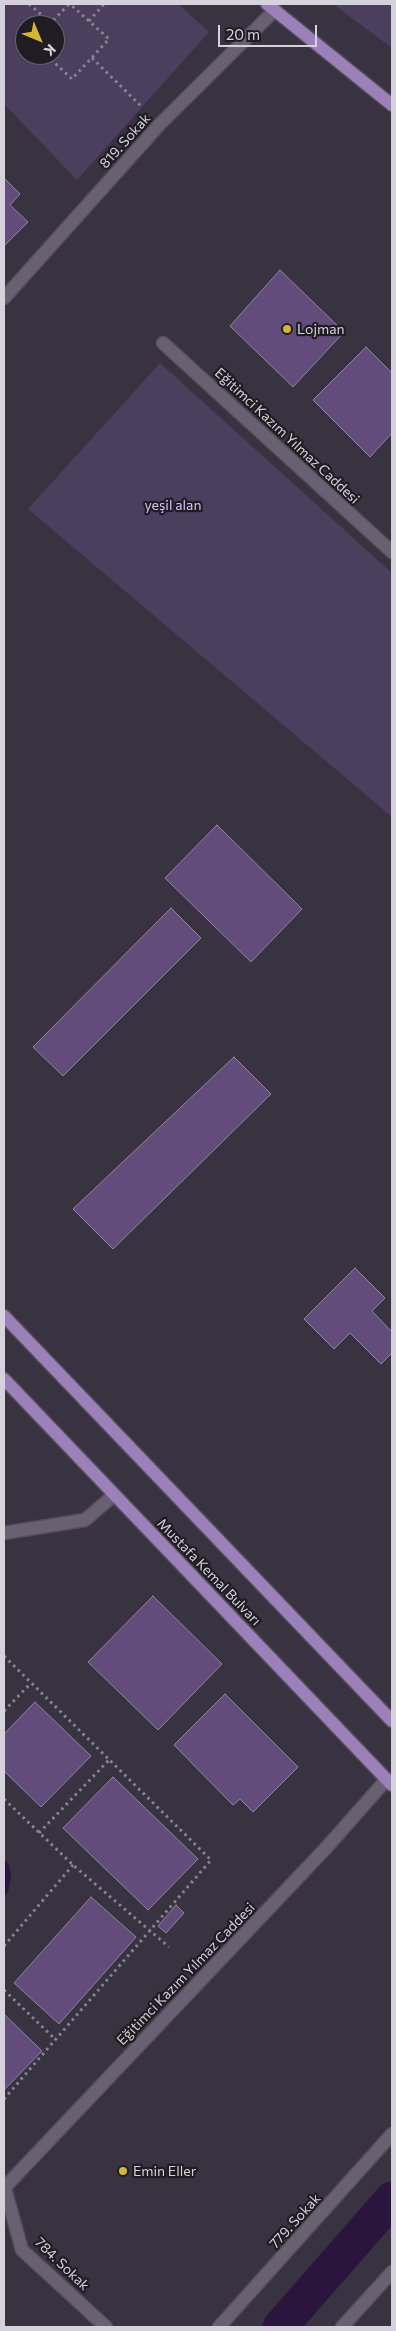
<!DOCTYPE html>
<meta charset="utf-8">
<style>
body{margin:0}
#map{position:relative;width:396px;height:2331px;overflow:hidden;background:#393241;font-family:Commissioner,sans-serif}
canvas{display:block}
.frame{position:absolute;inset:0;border:5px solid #d6d2db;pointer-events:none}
.north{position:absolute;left:15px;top:15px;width:50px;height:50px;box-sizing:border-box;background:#1f1c23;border:1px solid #68656d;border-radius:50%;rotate:135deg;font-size:14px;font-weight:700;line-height:20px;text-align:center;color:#d6d2db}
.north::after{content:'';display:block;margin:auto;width:18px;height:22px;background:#d4b635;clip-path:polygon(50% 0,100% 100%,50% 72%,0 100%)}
.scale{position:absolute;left:218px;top:25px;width:99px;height:22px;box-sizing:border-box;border:2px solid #d6d2db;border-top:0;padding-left:6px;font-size:15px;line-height:18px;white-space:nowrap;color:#d6d2db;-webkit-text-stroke:4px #1f1c23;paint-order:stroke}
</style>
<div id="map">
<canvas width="396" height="2331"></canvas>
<div class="frame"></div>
<div class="north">K</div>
<div class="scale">20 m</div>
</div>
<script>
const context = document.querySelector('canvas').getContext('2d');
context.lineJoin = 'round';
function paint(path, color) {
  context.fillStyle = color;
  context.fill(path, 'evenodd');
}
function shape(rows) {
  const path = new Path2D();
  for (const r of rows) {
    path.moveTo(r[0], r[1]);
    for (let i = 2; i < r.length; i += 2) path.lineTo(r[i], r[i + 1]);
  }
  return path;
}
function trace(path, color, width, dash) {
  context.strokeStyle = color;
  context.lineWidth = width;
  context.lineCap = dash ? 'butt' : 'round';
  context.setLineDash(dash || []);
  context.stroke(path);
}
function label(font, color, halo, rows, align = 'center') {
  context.font = font + ' Commissioner,sans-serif';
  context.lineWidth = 4.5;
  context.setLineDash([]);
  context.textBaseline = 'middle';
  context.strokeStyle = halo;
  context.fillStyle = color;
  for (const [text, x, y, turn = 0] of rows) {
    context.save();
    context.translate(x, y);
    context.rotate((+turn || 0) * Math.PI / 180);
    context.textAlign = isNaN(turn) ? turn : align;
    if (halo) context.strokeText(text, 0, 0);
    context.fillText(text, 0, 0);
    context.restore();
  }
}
paint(shape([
 [4,4,178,4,209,32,77,180,4,104],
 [25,25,55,25,55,55,25,55],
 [333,4,392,4,392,48],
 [160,363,392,573,392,817,28,509]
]), '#4c3e5d');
paint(shape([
 [4,1858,9,1865,11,1876,8,1892,4,1897]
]), '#2a153f');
trace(shape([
 [280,2327,392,2199]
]), '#2a153f', 35);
const building = shape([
 [4,178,20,194,10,205,28,222,4,246,4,178],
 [280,270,344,332,293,387,230,326,280,270],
 [366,347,392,373,392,433,370,457,313,400,366,347],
 [217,825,302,909,251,962,165,878,217,825],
 [171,908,201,938,63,1076,33,1047,171,908],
 [234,1057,271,1094,113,1249,73,1209,234,1057],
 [355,1268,385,1298,372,1311,392,1332,392,1353,381,1364,350,1333,334,1349,304,1319,355,1268],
 [153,1596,222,1664,158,1730,88,1662,153,1596],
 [225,1694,298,1767,253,1812,240,1799,233,1805,174,1745,225,1694],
 [35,1702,91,1756,41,1807,4,1771,4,1734,35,1702],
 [113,1777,198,1859,148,1910,63,1828,113,1777],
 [91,1897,136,1937,59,2024,14,1983,91,1897],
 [176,1905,184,1913,166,1933,158,1926,176,1905],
 [4,2014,42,2051,4,2090,4,2014]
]);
paint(building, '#624c7b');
trace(building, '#8e8698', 1);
const minor = shape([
 [4,298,160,124,275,10],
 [163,343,392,552],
 [4,1533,85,1520,114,1495],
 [4,2185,22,2250,106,2327],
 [4,2188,326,1848,387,1779],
 [219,2327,392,2134],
 [342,2327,392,2272]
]);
const major = shape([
 [267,4,392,105],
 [4,1316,392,1721],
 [4,1379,392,1785]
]);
trace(minor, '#534e5a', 15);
trace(major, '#534e5a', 15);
trace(shape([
 [29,4,51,23],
 [89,21,104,4],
 [49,25,69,4],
 [46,55,72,79,109,39,70,4],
 [92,58,143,108],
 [4,1656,211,1860,4,2099],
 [4,1711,31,1683],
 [4,1799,73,1865,169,1947],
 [39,1833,109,1760],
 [4,1946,73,1865],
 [4,1990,56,2040]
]), '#8a8490', 3, [2.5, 4]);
trace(minor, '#696172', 12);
trace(major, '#9b80b9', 12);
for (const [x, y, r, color] of [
 [287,329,5,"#d4b635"],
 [123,2171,5,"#d4b635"]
]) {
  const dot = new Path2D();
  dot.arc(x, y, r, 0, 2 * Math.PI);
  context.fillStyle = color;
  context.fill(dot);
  trace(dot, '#1f1c23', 2);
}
label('14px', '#d6d2db', '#1f1c23', [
 ["819. Sokak",125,141,-48],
 ["Eğitimci Kazım Yılmaz Caddesi",287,436,43],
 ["Mustafa Kemal Bulvarı",209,1572,46],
 ["Eğitimci Kazım Yılmaz Caddesi",186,1974,-46],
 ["779. Sokak",295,2221,-48],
 ["784. Sokak",62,2264,44]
]);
label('14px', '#d6d2db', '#1f1c23', [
 ["Lojman",297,329],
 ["Emin Eller",133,2171]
], 'left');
label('14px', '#dcc1fd', '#1f1c23', [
 ["yeşil alan",173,505]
]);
</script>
